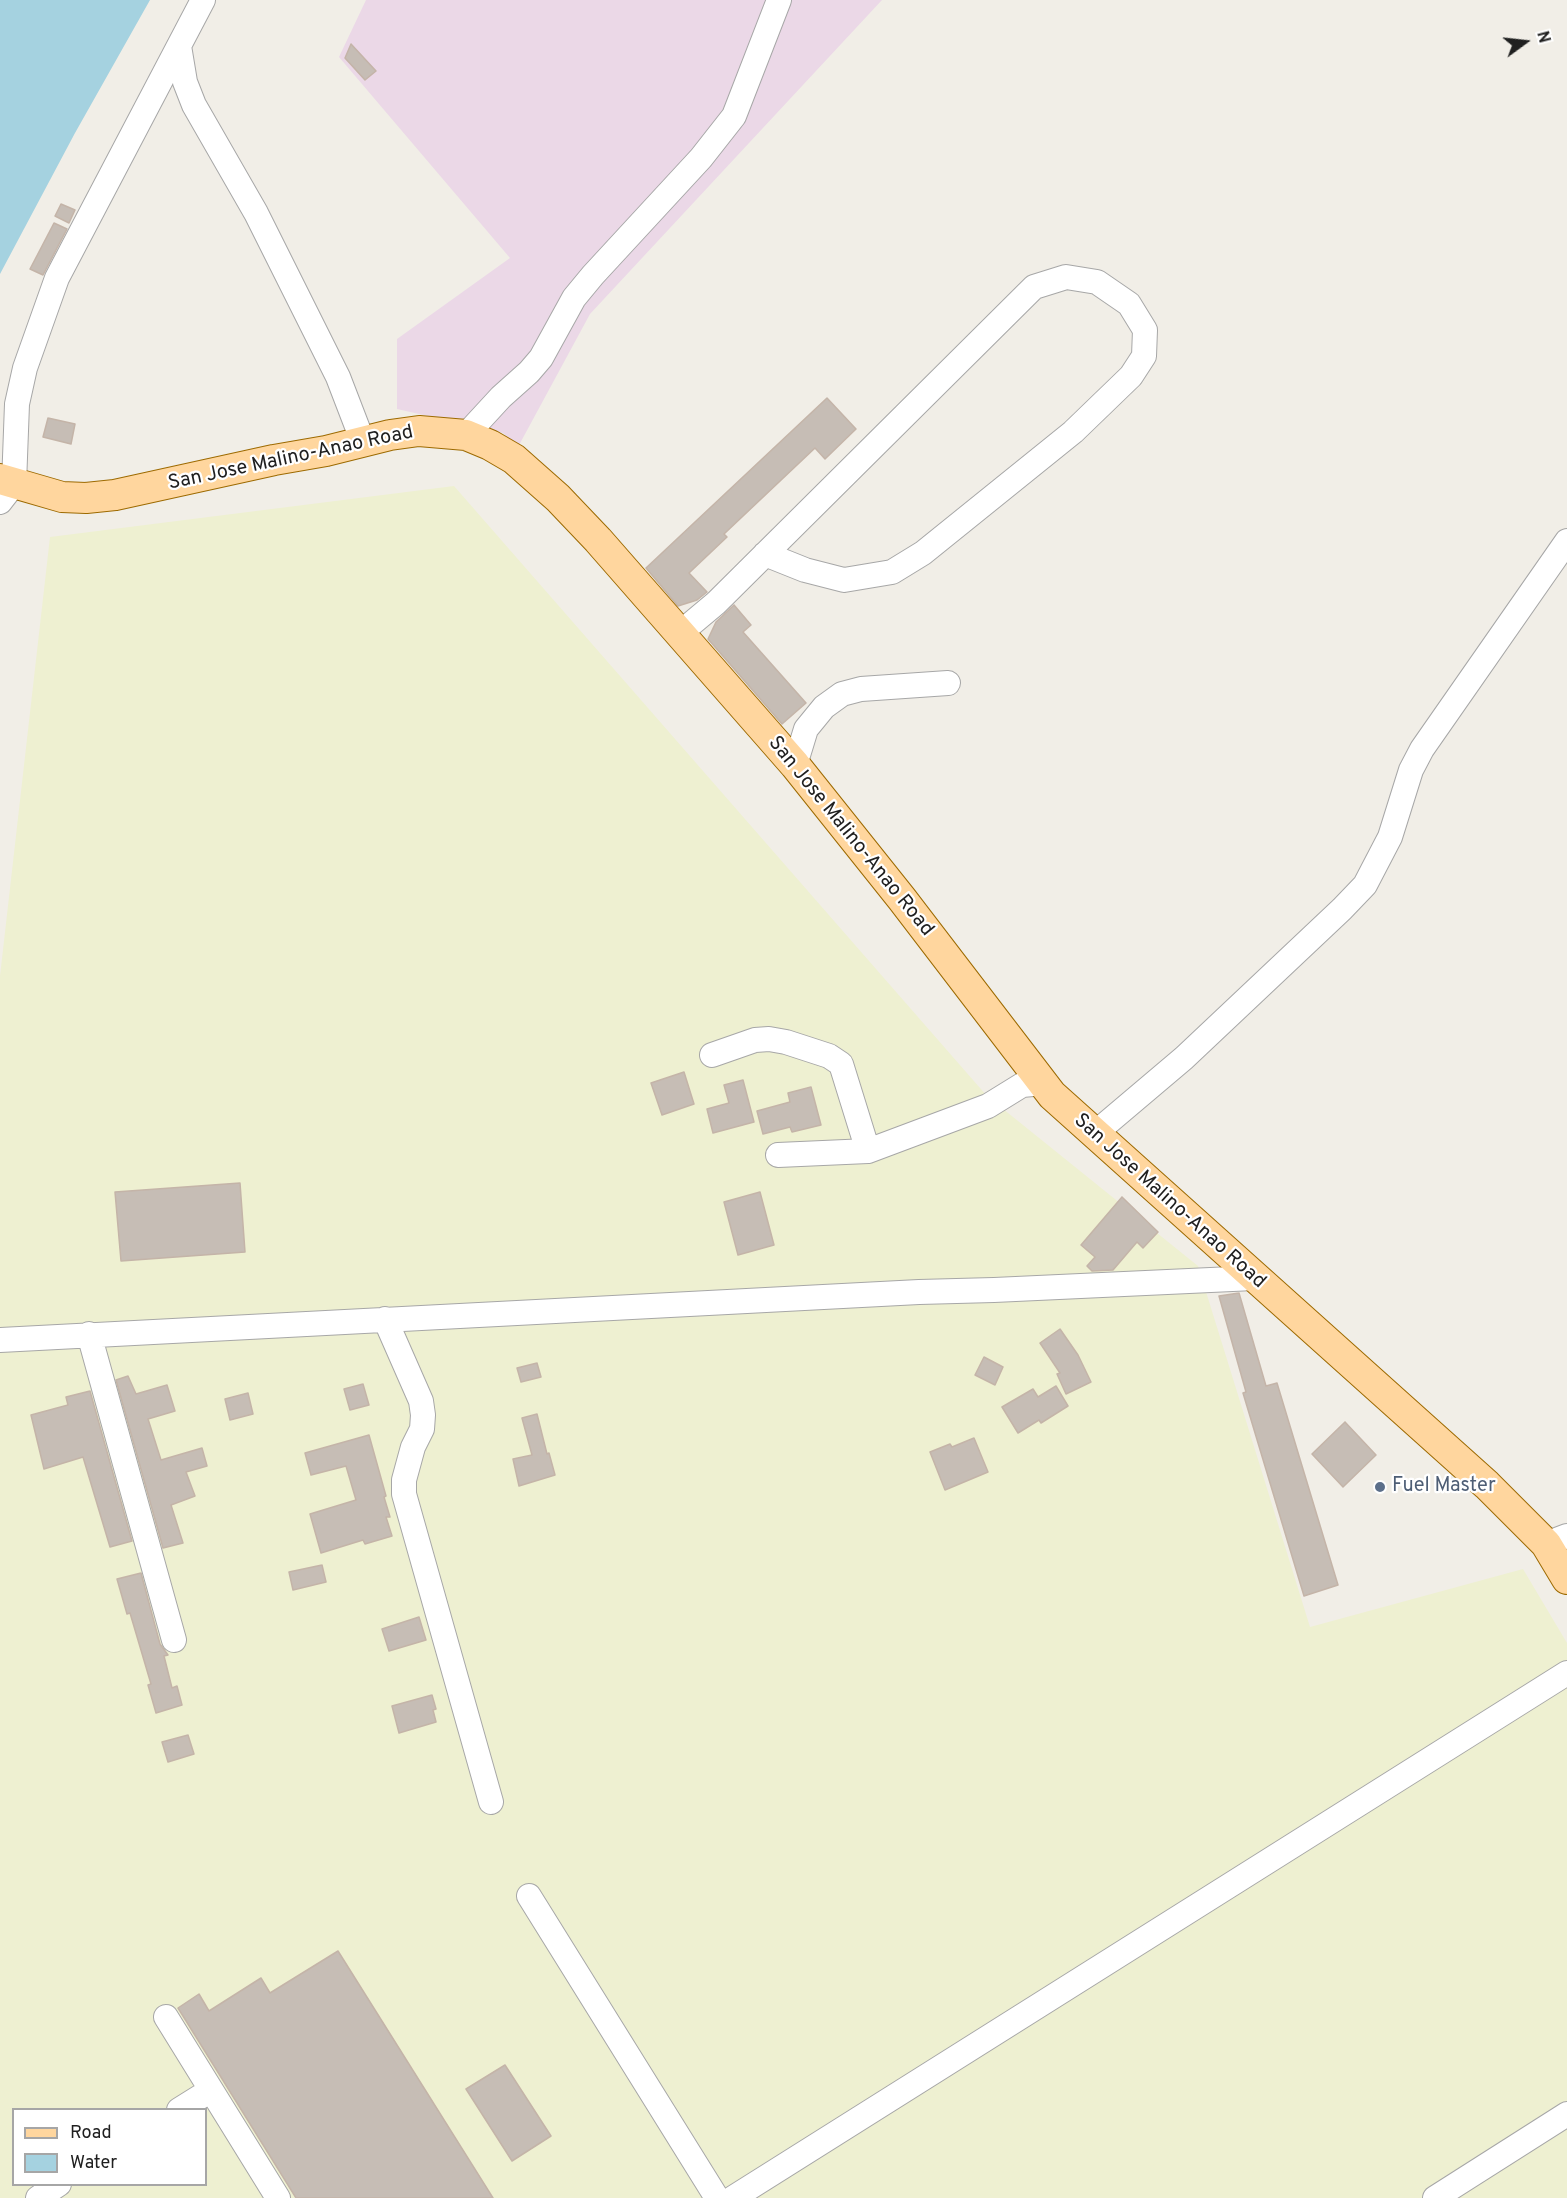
<!DOCTYPE html>
<style>
body{margin:0}
#map{position:relative;width:1567px;height:2198px;overflow:hidden;background:#f1eee7;font-family:Overpass,sans-serif}
canvas{display:block}
.legend{position:absolute;left:12px;top:2108px;width:195px;height:78px;box-sizing:border-box;background:#fff;border:2px solid #a6a6a6;margin:0;padding:8px 10px;list-style:none;font-size:18px;color:#202020}
.legend li{display:flex;align-items:center;gap:12px;height:30px}
.legend b{width:30px;border:2px solid #a6a6a6}
.north{position:absolute;left:1495px;top:12px;width:60px;height:60px;-webkit-text-stroke:4px #fff;paint-order:stroke;rotate:75deg;font-size:16px;font-weight:700;line-height:24px;text-align:center;color:#202020}
.north::after{content:'';display:block;margin:auto;width:21px;height:27px;background:#202020;clip-path:polygon(50% 0,100% 100%,50% 72%,0 100%)}
</style>
<div id="map">
<canvas width="1567" height="2198"></canvas>
<ul class="legend">
<li><b style="height:8px;background:#ffd69e"></b>Road</li>
<li><b style="height:16px;background:#a5d2e0"></b>Water</li>
</ul>
<div class="north">N</div>
</div>
<script>
const context = document.querySelector('canvas').getContext('2d');
context.lineJoin = 'round';
function paint(path, color) {
  context.fillStyle = color;
  context.fill(path, 'evenodd');
}
function shape(rows) {
  const path = new Path2D();
  for (const r of rows) {
    path.moveTo(r[0], r[1]);
    for (let i = 2; i < r.length; i += 2) path.lineTo(r[i], r[i + 1]);
  }
  return path;
}
function trace(path, color, width, dash) {
  context.strokeStyle = color;
  context.lineWidth = width;
  context.lineCap = dash ? 'butt' : 'round';
  context.setLineDash(dash || []);
  context.stroke(path);
}
function label(font, color, halo, rows, align = 'center') {
  context.font = font + ' Overpass,sans-serif';
  context.lineWidth = 4.5;
  context.setLineDash([]);
  context.textBaseline = 'middle';
  context.strokeStyle = halo;
  context.fillStyle = color;
  for (const [text, x, y, turn = 0] of rows) {
    context.save();
    context.translate(x, y);
    context.rotate((+turn || 0) * Math.PI / 180);
    context.textAlign = isNaN(turn) ? turn : align;
    if (halo) context.strokeText(text, 0, 0);
    context.fillText(text, 0, 0);
    context.restore();
  }
}
paint(shape([
 [366,0,882,0,590,314,518,447,503,433,397,409,397,339,510,258,339,57]
]), '#ebd8e7');
paint(shape([
 [454,486,987,1096,1198,1266,1310,1627,1523,1569,1567,1643,1567,2198,0,2198,0,976,50,537],
 [14,2110,206,2110,206,2184,14,2184]
]), '#eef0d1');
paint(shape([
 [0,0,150,0,75,133,0,274]
]), '#a5d2e0');
const building = shape([
 [351,44,376,71,365,80,345,58,351,44],
 [61,204,75,210,69,223,55,216,61,204],
 [54,223,67,229,43,275,30,269,54,223],
 [827,398,856,429,825,459,815,448,724,534,727,537,689,573,707,592,697,600,678,606,646,568,827,398],
 [48,418,75,424,71,444,43,437,48,418],
 [734,605,751,625,743,632,806,703,782,724,708,639,716,622,734,605],
 [684,1072,694,1104,662,1115,651,1083,684,1072],
 [743,1080,754,1122,713,1133,707,1109,729,1103,724,1085,743,1080],
 [811,1087,821,1125,792,1132,790,1127,763,1134,757,1111,790,1102,788,1093,811,1087],
 [240,1183,245,1252,121,1261,115,1192,240,1183],
 [760,1192,774,1245,738,1255,724,1202,760,1192],
 [1122,1197,1158,1232,1143,1248,1137,1242,1113,1270,1092,1271,1087,1266,1095,1257,1081,1245,1122,1197],
 [1239,1293,1266,1386,1277,1383,1338,1585,1304,1596,1243,1393,1246,1392,1219,1296,1239,1293],
 [1060,1329,1078,1355,1091,1382,1066,1394,1057,1374,1060,1373,1040,1343,1060,1329],
 [984,1357,1003,1367,995,1385,975,1375,984,1357],
 [537,1363,541,1377,521,1382,517,1368,537,1363],
 [128,1376,136,1394,167,1385,175,1411,148,1419,161,1460,202,1448,207,1466,186,1472,195,1496,171,1505,183,1543,163,1548,116,1380,128,1376],
 [363,1384,369,1405,350,1410,344,1389,363,1384],
 [1056,1386,1068,1406,1041,1423,1039,1420,1018,1433,1002,1407,1033,1389,1038,1397,1056,1386],
 [90,1391,132,1541,110,1547,83,1457,44,1469,31,1415,68,1405,66,1397,90,1391],
 [248,1393,253,1414,230,1420,225,1399,248,1393],
 [537,1414,547,1454,549,1453,555,1475,519,1486,513,1459,532,1455,522,1418,537,1414],
 [1345,1422,1376,1455,1343,1487,1312,1454,1345,1422],
 [369,1435,386,1496,384,1497,390,1517,386,1517,392,1536,365,1544,363,1540,321,1553,310,1514,356,1500,346,1466,311,1475,305,1453,369,1435],
 [974,1438,988,1472,945,1490,930,1452,950,1444,952,1447,974,1438],
 [322,1565,326,1582,293,1590,289,1572,322,1565],
 [141,1573,160,1644,168,1655,164,1656,172,1688,177,1686,182,1705,156,1713,148,1685,151,1684,130,1613,127,1614,117,1579,141,1573],
 [419,1617,426,1640,389,1651,382,1629,419,1617],
 [432,1695,436,1709,433,1710,436,1722,399,1733,392,1706,432,1695],
 [188,1735,194,1754,168,1762,162,1742,188,1735],
 [338,1951,493,2198,296,2198,178,2008,199,1994,209,2011,261,1978,270,1993,338,1951],
 [505,2065,551,2136,512,2161,466,2089,505,2065]
]);
paint(building, '#c6bdb5');
trace(building, '#c4b4a8', 1.5);
const minor = shape([
 [179,46,185,82,194,105,256,213,338,377,363,442],
 [466,435,501,397,529,372,541,358,574,298,593,275,701,158,734,116,779,0],
 [0,502,14,484,17,404,25,368,57,278,203,0],
 [679,634,716,603,1034,287,1066,277,1097,282,1129,304,1145,330,1144,356,1131,376,1073,432,923,553,892,572,844,580,805,570,765,554],
 [795,765,806,729,824,707,842,694,861,689,948,683],
 [712,1055,755,1040,769,1039,786,1042,829,1056,841,1064,868,1151,988,1106,1022,1085,1044,1083],
 [1093,1135,1184,1058,1342,909,1365,885,1390,837,1411,770,1422,749,1567,541],
 [778,1155,868,1151],
 [385,1319,421,1401,423,1415,422,1429,413,1447,404,1480,404,1494,491,1802],
 [89,1334,174,1640],
 [0,1340,919,1292,994,1290,1254,1278],
 [1546,1544,1567,1536],
 [529,1896,717,2198],
 [166,2017,278,2198],
 [179,2110,211,2090],
 [38,2198,59,2184],
 [733,2198,1567,1673],
 [1435,2198,1567,2114]
]);
const major = shape([
 [0,479,62,497,86,498,115,495,274,460,326,451,390,435,419,431,466,435,490,445,514,459,558,498,598,540,795,765,902,899,1052,1095,1487,1485,1546,1544,1567,1579]
]);
trace(minor, '#a7a7a7', 26);
trace(major, '#9d6a00', 32);
trace(minor, '#fff', 24);
trace(major, '#ffd69e', 30);
for (const [x, y, r, color] of [
 [1380,1487,6,"#5c6f8a"]
]) {
  const dot = new Path2D();
  dot.arc(x, y, r, 0, 2 * Math.PI);
  context.fillStyle = color;
  context.fill(dot);
  trace(dot, '#fff', 2);
}
label('20px', '#202020', '#fff', [
 ["San Jose Malino-Anao Road",291,459,-12],
 ["San Jose Malino-Anao Road",850,837,51],
 ["San Jose Malino-Anao Road",1169,1202,42]
]);
label('20px', '#4e5e75', '#fff', [
 ["Fuel Master",1392,1487]
], 'left');
</script>
